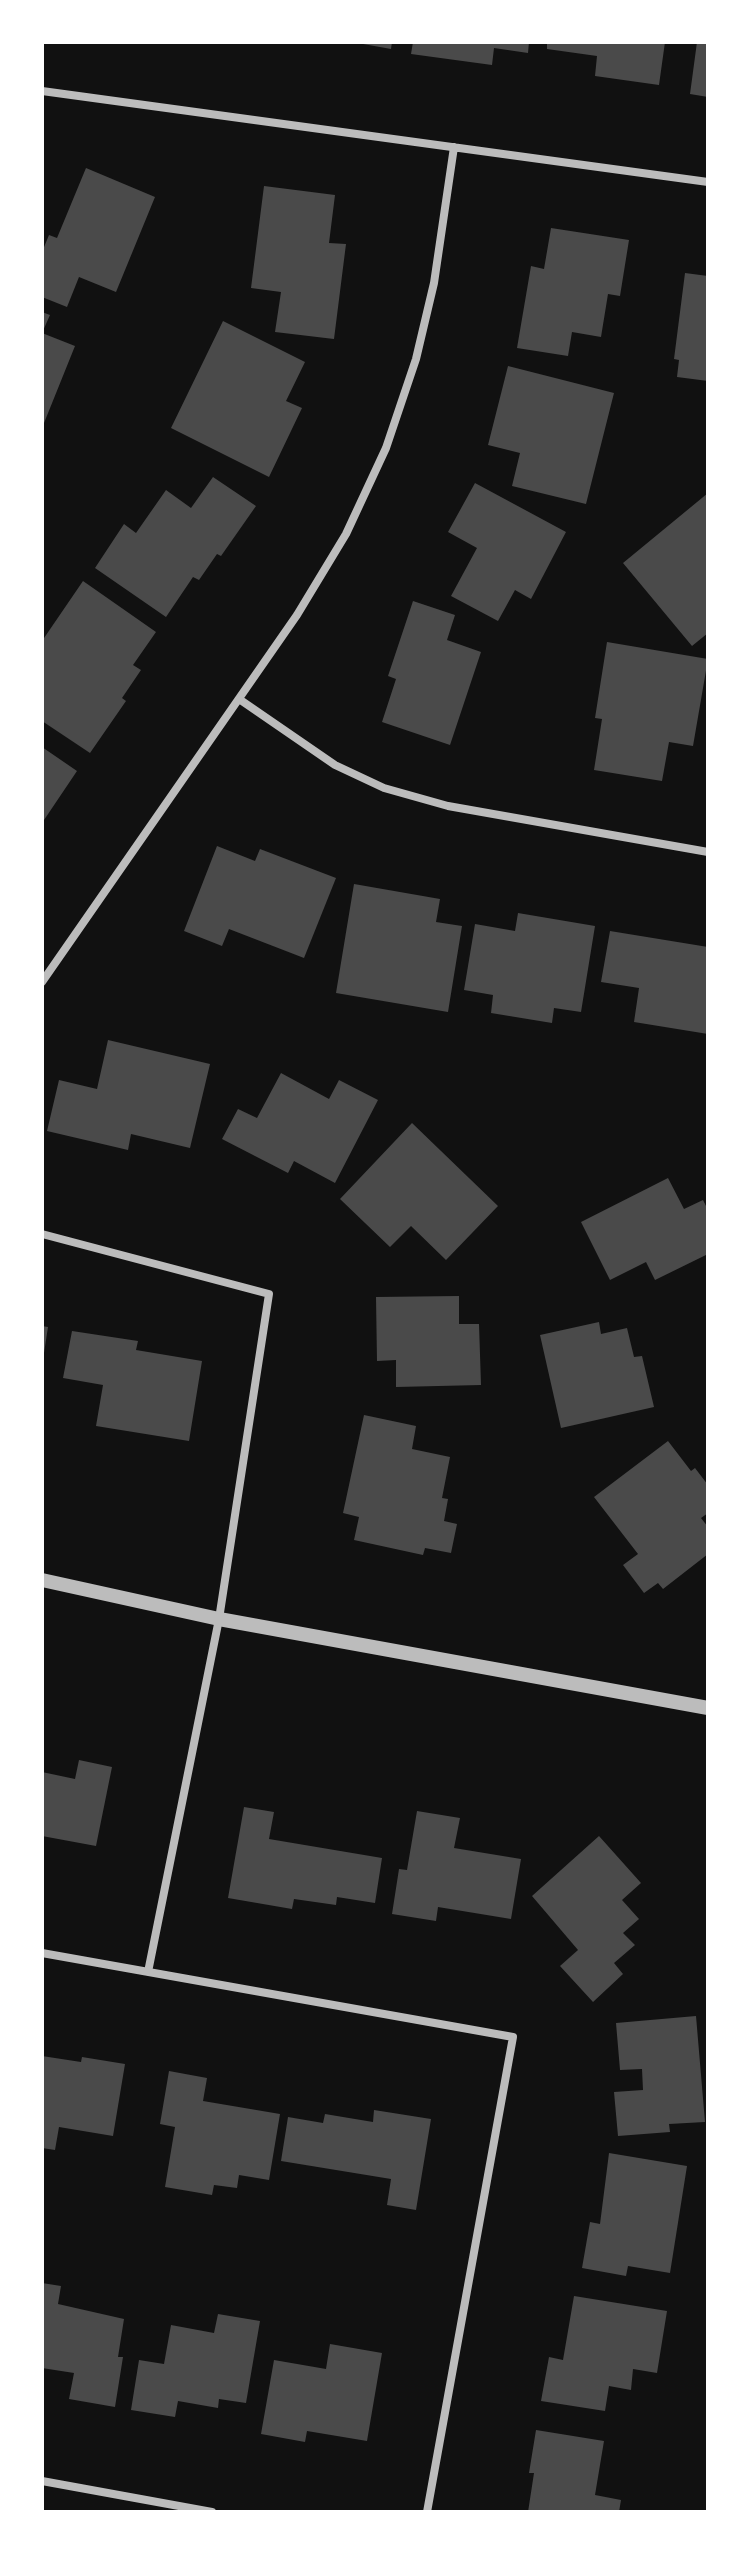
<!DOCTYPE html>
<style>
body{margin:0}
#map{position:relative;width:750px;height:2554px;overflow:hidden;background:#111;font-family:"Source Sans 3",sans-serif}
canvas{display:block}
.frame{position:absolute;inset:0;border:44px solid #fff;pointer-events:none}
</style>
<div id="map">
<canvas width="750" height="2554"></canvas>
<div class="frame"></div>
</div>
<script>
const context = document.querySelector('canvas').getContext('2d');
context.lineJoin = 'round';
function paint(path, color) {
  context.fillStyle = color;
  context.fill(path, 'evenodd');
}
function shape(rows) {
  const path = new Path2D();
  for (const r of rows) {
    path.moveTo(r[0], r[1]);
    for (let i = 2; i < r.length; i += 2) path.lineTo(r[i], r[i + 1]);
  }
  return path;
}
function trace(path, color, width, dash) {
  context.strokeStyle = color;
  context.lineWidth = width;
  context.lineCap = dash ? 'butt' : 'round';
  context.setLineDash(dash || []);
  context.stroke(path);
}
paint(shape([
 [352,42,392,42,391,49],
 [413,42,529,42,528,53,494,48,492,65,411,54],
 [547,42,665,42,659,85,595,76,597,56,547,49],
 [697,42,708,42,708,97,690,94],
 [86,168,155,197,116,292,79,277,67,307,42,297,42,252,49,235,57,238],
 [264,186,335,195,329,243,346,244,334,339,275,332,281,292,251,288],
 [551,228,629,240,620,296,608,294,601,337,572,332,568,356,517,348,531,266,544,269],
 [685,273,708,276,708,381,677,377,679,360,674,359],
 [42,312,50,315,42,333],
 [223,321,305,362,286,401,302,408,269,477,171,428],
 [42,333,75,346,42,428],
 [508,366,614,393,586,504,512,486,520,453,488,445],
 [213,477,256,506,221,556,217,554,199,580,193,577,166,617,95,568,124,524,136,533,166,490,191,508],
 [475,483,566,532,531,599,515,590,498,621,451,596,477,548,448,532],
 [708,493,708,633,692,646,623,563],
 [83,581,156,632,133,665,141,670,122,698,126,701,90,753,42,721,42,641],
 [413,601,455,615,447,640,481,652,450,745,382,722,396,679,388,676],
 [607,642,708,659,693,746,669,742,662,781,594,770,602,719,595,718],
 [42,747,77,771,42,823],
 [217,846,255,861,260,849,336,878,304,958,229,929,222,946,184,931],
 [354,884,440,899,436,922,462,926,448,1012,336,993],
 [518,913,595,926,581,1012,554,1008,552,1023,491,1013,493,995,464,990,475,924,515,931],
 [610,931,708,947,708,1034,634,1022,639,988,601,982],
 [108,1040,210,1064,190,1148,131,1134,128,1150,47,1131,59,1080,97,1089],
 [281,1073,329,1099,339,1080,378,1100,335,1183,294,1161,288,1173,222,1139,238,1109,257,1118],
 [412,1123,498,1206,446,1260,411,1226,390,1247,340,1199],
 [668,1178,684,1209,703,1200,708,1210,708,1254,655,1280,646,1262,610,1280,581,1222],
 [459,1296,459,1324,479,1324,481,1385,396,1387,396,1360,377,1361,376,1297],
 [599,1322,601,1334,627,1328,634,1357,642,1356,654,1407,561,1428,540,1335],
 [42,1326,48,1327,44,1353,42,1353],
 [72,1331,138,1341,136,1350,202,1361,189,1441,96,1426,103,1385,63,1378],
 [364,1415,416,1426,412,1449,450,1457,442,1498,448,1499,444,1521,457,1524,451,1553,425,1548,423,1555,354,1540,359,1517,343,1513],
 [668,1441,691,1471,695,1468,708,1485,708,1513,701,1518,708,1527,708,1554,663,1589,658,1583,644,1593,623,1565,638,1554,594,1497],
 [79,1760,112,1767,96,1846,42,1836,42,1772,75,1779],
 [244,1807,274,1812,269,1839,382,1858,375,1903,337,1897,336,1905,294,1899,292,1909,228,1898],
 [417,1811,460,1818,454,1848,521,1859,511,1919,438,1907,436,1921,392,1914,399,1869,407,1870],
 [599,1836,641,1883,622,1900,639,1919,623,1933,635,1945,614,1963,623,1974,593,2002,560,1966,578,1950,532,1896],
 [696,2016,705,2122,669,2124,670,2132,618,2136,614,2092,643,2090,642,2069,620,2070,616,2023],
 [42,2056,81,2062,82,2057,125,2064,113,2136,59,2127,55,2150,42,2148],
 [169,2071,207,2078,203,2101,280,2114,269,2180,239,2175,237,2188,214,2185,212,2195,165,2187,175,2127,160,2124],
 [374,2110,431,2119,416,2210,387,2205,391,2179,281,2161,288,2117,323,2123,325,2114,373,2122],
 [609,2153,687,2166,670,2273,628,2266,626,2276,582,2268,590,2222,600,2224],
 [42,2283,61,2286,58,2304,124,2319,118,2357,123,2357,115,2407,69,2399,74,2373,42,2368],
 [574,2296,667,2311,657,2373,633,2369,631,2390,609,2386,605,2411,541,2401,549,2357,563,2360],
 [218,2314,260,2321,246,2403,219,2399,218,2408,178,2401,175,2417,131,2410,139,2360,164,2364,171,2325,214,2333],
 [330,2344,382,2353,367,2441,307,2431,305,2442,261,2434,274,2360,326,2369],
 [536,2430,604,2441,595,2495,621,2500,619,2512,528,2512,534,2473,529,2473]
]), '#4a4a4a');
trace(shape([
 [42,91,708,182],
 [239,699,335,765,384,788,448,806,708,852],
 [42,982,297,615,346,534,386,448,416,359,434,283,454,147],
 [42,1234,269,1294,219,1619,148,1972],
 [42,1953,513,2037,427,2512],
 [42,2481,212,2512]
]), '#bcbcbc', 8);
trace(shape([
 [42,1580,219,1619,708,1708]
]), '#bcbcbc', 14);
</script>
